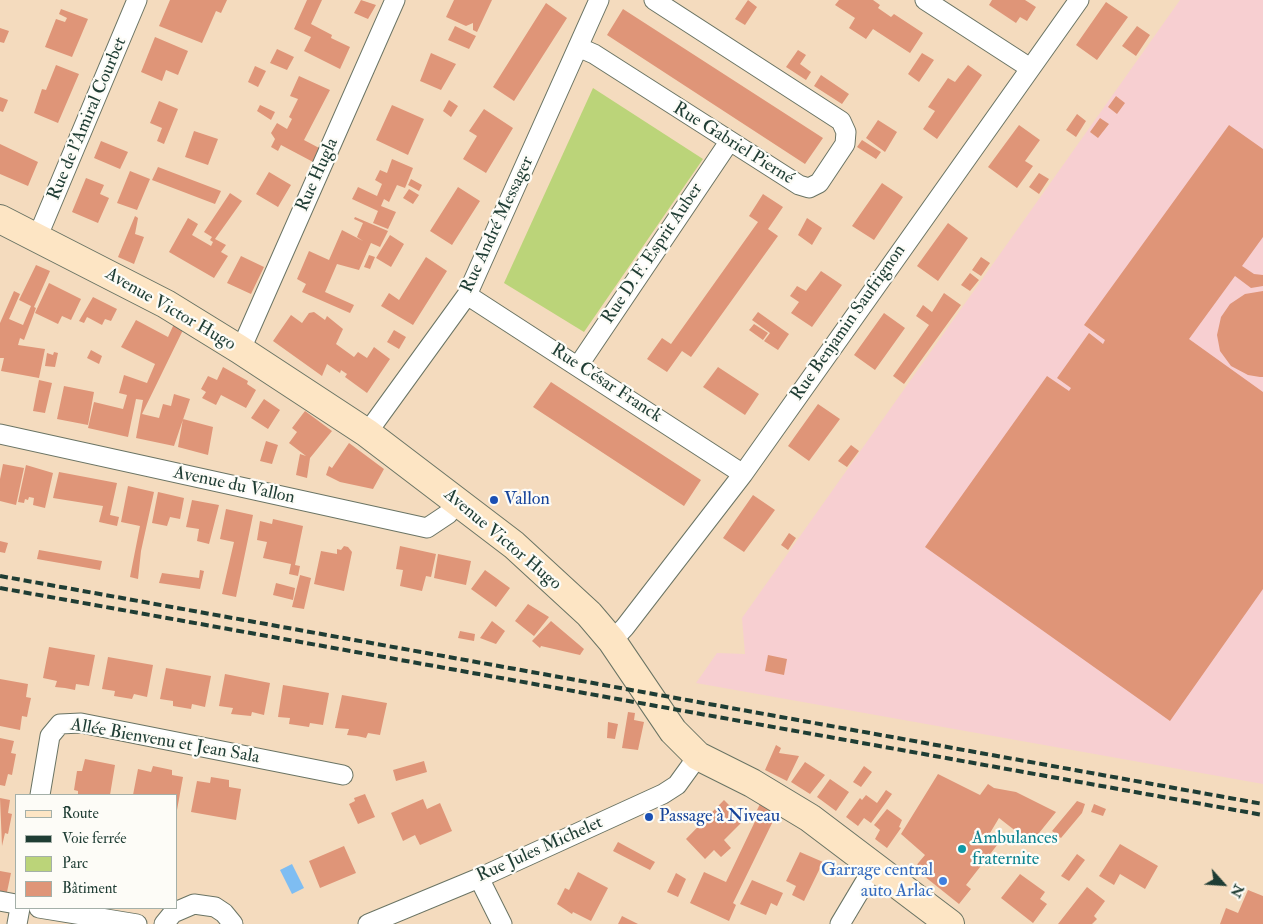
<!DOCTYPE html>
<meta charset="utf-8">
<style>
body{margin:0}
#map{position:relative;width:1263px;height:924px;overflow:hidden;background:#f4dbbe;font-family:"IM FELL Double Pica",serif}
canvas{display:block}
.legend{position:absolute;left:15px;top:794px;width:162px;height:115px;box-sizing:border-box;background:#fdfcf7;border:1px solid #a4b0a9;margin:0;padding:6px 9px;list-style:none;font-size:15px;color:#1f3d34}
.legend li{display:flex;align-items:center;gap:10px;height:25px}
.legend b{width:25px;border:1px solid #a4b0a9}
.north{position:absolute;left:1198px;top:859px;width:50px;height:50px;-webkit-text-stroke:4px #fdfcf7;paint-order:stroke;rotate:116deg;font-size:14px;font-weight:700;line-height:20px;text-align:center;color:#1f3d34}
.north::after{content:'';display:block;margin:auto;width:18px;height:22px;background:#1f3d34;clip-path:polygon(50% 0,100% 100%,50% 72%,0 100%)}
</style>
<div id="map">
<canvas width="1263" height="924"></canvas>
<ul class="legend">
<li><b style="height:6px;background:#fde5c4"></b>Route</li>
<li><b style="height:6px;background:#1f3d34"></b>Voie ferrée</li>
<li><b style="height:14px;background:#bbd479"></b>Parc</li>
<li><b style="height:14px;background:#df9578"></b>Bâtiment</li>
</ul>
<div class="north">N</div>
</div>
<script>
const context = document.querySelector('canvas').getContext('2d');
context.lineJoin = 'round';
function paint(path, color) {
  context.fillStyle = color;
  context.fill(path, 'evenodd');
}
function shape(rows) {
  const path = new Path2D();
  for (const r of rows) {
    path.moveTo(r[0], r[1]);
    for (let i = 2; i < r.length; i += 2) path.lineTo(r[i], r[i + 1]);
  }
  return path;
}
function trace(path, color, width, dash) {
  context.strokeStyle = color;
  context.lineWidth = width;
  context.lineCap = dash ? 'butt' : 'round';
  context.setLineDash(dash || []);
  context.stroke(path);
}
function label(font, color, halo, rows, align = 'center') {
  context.font = font + ' "IM FELL Double Pica",serif';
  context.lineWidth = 4.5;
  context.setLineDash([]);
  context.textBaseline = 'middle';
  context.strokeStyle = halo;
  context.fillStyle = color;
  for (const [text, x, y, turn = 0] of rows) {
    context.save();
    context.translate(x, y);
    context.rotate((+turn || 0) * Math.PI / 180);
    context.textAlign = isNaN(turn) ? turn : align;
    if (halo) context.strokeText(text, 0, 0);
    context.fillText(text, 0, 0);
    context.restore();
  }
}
paint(shape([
 [1180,0,1263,0,1263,784,696,683,717,653,745,654,742,618]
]), '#f7cfd1');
paint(shape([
 [593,88,703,159,584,332,504,283]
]), '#bbd479');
paint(shape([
 [292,864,304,888,292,894,280,870]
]), '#7ebdf2');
paint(shape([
 [170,0,227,0,221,13,216,11,202,43,159,26],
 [307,0,322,0,311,24,332,35,331,38,350,47,340,69,304,51,311,37,294,29],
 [361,0,376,5,368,19,354,13],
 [454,0,492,0,477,32,473,30,473,23,466,26,446,17],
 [748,0,757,7,745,25,735,19],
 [839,0,873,0,880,5,878,8,891,17,894,14,923,33,910,53,873,29,866,39,849,28,855,18,835,5],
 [992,0,1025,0,1036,7,1027,21,1020,17,1016,23,989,5],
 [1106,2,1128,17,1097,60,1076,45],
 [546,3,567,18,514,101,493,87],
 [61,9,88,19,72,57,45,47,56,19,65,22,67,18,59,14],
 [623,9,823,138,805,164,607,35],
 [455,26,476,36,469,49,448,40],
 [1137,26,1150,35,1136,56,1122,46],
 [0,28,9,31,4,43,0,42],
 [155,37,188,51,178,75,166,70,162,81,141,72],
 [277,49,294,57,287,70,270,63],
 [798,50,806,55,800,64,811,72,806,80,786,67],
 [431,53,456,64,441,90,420,81],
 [922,53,934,60,919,82,908,74],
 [56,65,79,74,58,123,34,113,42,89,46,90],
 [968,65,982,75,937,139,923,129,935,111,928,107,948,78,955,82],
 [255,66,266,71,258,87,248,82],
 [821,75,849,94,842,104,814,86],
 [299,76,330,90,304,140,321,149,315,163,281,145,278,151,271,147,275,139,271,133,277,123,287,129,292,119,289,117,298,99,290,96],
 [1116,96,1125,103,1117,114,1108,107],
 [0,97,8,100,3,112,0,111],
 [449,100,458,106,451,117,443,111],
 [159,101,178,109,164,144,157,141,162,128,150,123],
 [260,105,275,112,271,120,257,111],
 [392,105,424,119,408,155,376,140],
 [484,109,513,128,486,173,463,159,477,136,469,131],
 [1077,114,1086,121,1076,137,1066,130],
 [1100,118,1109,124,1098,138,1090,132],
 [878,120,897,132,885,152,866,138],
 [1019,125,1040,140,1025,161,1033,166,1017,188,988,167],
 [1229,125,1263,149,1263,237,1242,266,1254,274,1263,275,1263,286,1251,288,1235,276,1189,339,1263,392,1263,589,1170,721,925,547,1047,376,1069,391,1071,388,1057,378,1089,333,1103,344,1105,340,1084,325],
 [194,131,218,139,208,165,185,157],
 [862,140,881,152,876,159,857,147],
 [101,141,128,152,120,169,94,158],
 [0,144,38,162,28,186,0,174],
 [392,159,413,168,405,188,397,185,389,202,384,199,381,206,396,212,388,229,373,223,378,211,352,199,358,187,377,196,382,184,375,180,380,170,387,173],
 [158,167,221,191,215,204,152,180],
 [130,171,150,179,137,210,117,203],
 [269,172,291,185,278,207,256,194],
 [1039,173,1049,179,1039,194,1029,187],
 [86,178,104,185,100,194,109,198,98,223,72,212],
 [411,179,422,185,419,191,408,185],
 [882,183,903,197,874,240,852,226],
 [458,187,480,201,452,245,430,231],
 [409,189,419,195,413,204,403,198],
 [230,193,242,201,215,239,226,245,221,252,228,256,214,278,169,252,188,218,198,224,192,235,211,246,213,242,210,240,212,237,204,232],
 [763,194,783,207,768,229,778,236,691,357,682,351,667,372,647,359,662,338,671,344,758,222,749,216],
 [135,216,138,218,135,234,144,237,134,264,118,257],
 [355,217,388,231,380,247,371,243,359,270,337,264,325,292,354,305,350,313,302,292,306,284,297,279,309,251,329,260,342,230,363,241,357,237,363,223,354,219],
 [807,218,822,228,812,245,798,235],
 [948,223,968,238,938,281,917,266],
 [390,235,404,244,391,267,376,258],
 [369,255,375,257,370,269,364,267],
 [241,256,264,267,251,294,227,283],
 [426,257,447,271,413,325,381,306,389,293,399,300],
 [981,257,990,263,981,276,972,270],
 [36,265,50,271,34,307,36,308,24,340,20,338,18,345,45,349,39,378,1,371,4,358,0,358,0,323,14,291,20,294,9,319,23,325,31,306,19,300],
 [821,271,842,285,812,327,791,313,799,302,790,296,797,286,806,291],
 [970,273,979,280,970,291,961,285],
 [49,283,81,299,71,320,62,316,58,324,35,313],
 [1263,291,1263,377,1260,377,1248,375,1231,366,1220,351,1217,335,1221,317,1230,304,1245,294],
 [944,293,961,305,904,384,893,376,929,325,916,316,923,305,932,312],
 [93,297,117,309,111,321,105,319,102,325,87,317,84,323,79,321],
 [314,312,325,320,327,316,343,329,336,344,354,357,358,352,367,358,374,347,390,359,367,393,345,377,347,374,341,370,340,373,327,364,322,376,273,341,291,315,302,323,309,313],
 [758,312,789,334,778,350,764,341,770,333,752,320],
 [884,313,905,328,875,370,854,355],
 [136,320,168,337,174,324,183,330,142,414,159,418,163,404,171,406,174,394,190,399,174,446,136,438,143,400,136,399,128,437,88,428,94,402,123,409,127,395,119,393,124,375,147,383,155,364,121,347],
 [754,324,768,333,763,340,749,330],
 [394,330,406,337,399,349,387,342],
 [91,350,102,356,99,364,87,358],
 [54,352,58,353,55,367,45,366,47,353,53,355],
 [223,367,248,381,247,384,256,390,246,408,221,395,216,405,202,398,206,392,201,389,208,376,217,380],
 [718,367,759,394,745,415,703,387],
 [39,380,52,383,45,413,33,411],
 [551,382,701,480,684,506,533,407],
 [64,386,94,392,88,425,57,419],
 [264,399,280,410,268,429,251,418],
 [818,404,840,419,809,461,788,446],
 [305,411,332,431,310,458,307,478,296,475,300,454,306,456,289,443,297,432,292,428],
 [183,419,213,427,208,455,178,447],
 [266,441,278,445,272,464,260,461],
 [349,443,384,469,373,489,340,482,326,475,329,466,332,468],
 [851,445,859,451,847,467,838,461],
 [3,464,24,468,16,505,0,501,0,479],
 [26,465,53,473,45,508,33,505,34,498,29,497,28,500,25,499,24,503,18,502],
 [59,472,117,483,110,515,119,517,117,526,99,522,103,506,53,498],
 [128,486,154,492,141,551,138,579,130,577,140,526,121,522],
 [158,492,184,498,180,519,170,517,167,526,152,523],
 [753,495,775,510,744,552,723,538],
 [192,500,219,505,209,544,197,541,199,529,186,527],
 [226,509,253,515,236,597,222,594,234,542,220,539],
 [273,519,303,526,295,565,300,566,298,576,289,574,291,564,263,558,267,542,257,540,260,521,272,524],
 [789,533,796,538,788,550,781,545],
 [0,541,8,543,5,553,0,552],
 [344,546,348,547,352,552,344,591,314,584,321,551,337,554,337,549,341,550],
 [400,546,436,554,431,577,426,576,422,591,400,586,403,570,396,569],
 [39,550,102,561,100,570,37,559],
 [438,554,471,561,466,585,434,578],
 [200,570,204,571,200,589,159,583,162,573,199,578],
 [485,570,510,588,496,607,471,589],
 [300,575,311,578,304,609,292,607],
 [276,583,295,588,293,600,273,595],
 [528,604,549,617,534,636,515,621],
 [492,621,505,631,496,644,480,638],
 [551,621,584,649,580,655,541,646,540,648,532,641],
 [460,631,475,634,474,641,458,638],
 [49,647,95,655,89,686,76,684,75,690,65,688,55,687,57,681,43,678],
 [768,655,787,659,784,675,765,671],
 [108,657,153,665,147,697,134,694,132,699,114,696,115,691,102,689],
 [166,668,211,676,205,707,192,704,191,709,173,706,173,701,160,699],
 [225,674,270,683,264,715,252,712,251,716,231,714,233,708,219,706],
 [0,679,28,684,26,697,31,698,29,707,27,717,22,716,20,730,0,726],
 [283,685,329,693,323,725,310,723,309,727,289,724,290,718,278,717],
 [342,695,387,703,380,735,368,733,366,738,357,736,347,735,349,729,335,728],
 [628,712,635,713,634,720,644,722,638,750,622,748],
 [608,722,618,724,615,739,607,738],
 [0,738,14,741,11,753,16,754,12,775,8,774,5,786,0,785],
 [776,745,781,748,779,753,799,756,787,781,765,770],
 [85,759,115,765,110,795,78,795,78,791,74,790,77,771,82,771],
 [424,761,427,772,396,781,393,770],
 [805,762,825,775,810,794,791,782],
 [153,766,172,770,172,775,183,777,177,810,176,795,133,795,138,769,151,772],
 [864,766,872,772,861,787,853,782],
 [938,774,980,795,988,784,994,788,1016,792,1056,812,1031,843,999,818,990,833,1001,840,966,885,971,889,959,904,914,868,925,855,901,834],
 [211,777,229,780,229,787,241,789,236,820,191,812,197,781,210,783],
 [830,779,849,792,836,811,817,797],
 [886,790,892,794,871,823,864,818,858,826,846,817,860,798,862,800,866,795,877,803],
 [365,794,375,817,358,824,349,804,355,801,354,798],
 [0,798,10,800,8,813,12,814,8,834,5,833,2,846],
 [423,799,427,809,440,803,452,831,420,845,415,835,403,841,391,813],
 [724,800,744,820,724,840,731,848,721,857,714,850,705,859,686,839],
 [1077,801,1085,804,1082,813,1061,838,1052,831],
 [760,804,778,811,733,903,736,905,729,921,690,903,704,872,726,882,760,811,757,810],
 [1094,804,1106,809,1103,816,1091,812],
 [887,809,902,820,899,827,901,828,887,848,875,839,880,830,874,825],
 [618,842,655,862,650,870,613,851],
 [1120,844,1158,866,1145,889,1120,874,1114,885,1099,876],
 [344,846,356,873,320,888,309,861],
 [800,852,823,862,804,901,792,895,796,886,786,881],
 [1077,854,1085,860,1069,881,1061,876],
 [0,871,11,873,7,892,0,891],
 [578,872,608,888,591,921,573,912,572,914,557,904,565,888,569,890],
 [676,873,686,879,678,897,667,892],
 [1020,874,1045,892,1040,899,1047,904,1033,923,1001,898],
 [752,880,783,893,777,906,771,903,766,915,740,904],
 [1087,887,1105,901,1094,916,1097,919,1092,924,1058,924],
 [1248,890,1263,896,1263,924,1220,924,1226,908,1238,913],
 [622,916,638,924,618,924]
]), '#df9578');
const street = shape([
 [925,0,1030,68],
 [578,47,594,54,799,185,809,188,819,183,845,144,846,132,841,121,654,0],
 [37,238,137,0],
 [467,295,743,474],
 [239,349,245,340,395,0],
 [578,366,729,142],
 [367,433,467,295,599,0],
 [0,434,427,528,448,514,458,501],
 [612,641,625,627,743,474,1079,0],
 [40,795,50,736,60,724,81,723,343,775],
 [479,878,502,924],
 [0,901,16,904],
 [39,908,137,924],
 [17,924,20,908],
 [164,924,173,913,194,904,215,907,224,913,233,924],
 [368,924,479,878,663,794,677,785,698,756],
 [840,924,874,867]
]);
const secondary = shape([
 [0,219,166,304,239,349,367,433,514,545,589,614,612,641,673,731,698,756,752,783,810,818,950,924]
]);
trace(street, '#6a7464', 21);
trace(secondary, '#6a7464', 30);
trace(street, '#fff', 19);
trace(secondary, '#fde5c4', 28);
trace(shape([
 [0,576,1263,804],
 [0,588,1263,815]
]), '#1f3d34', 4, [8, 4]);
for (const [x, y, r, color] of [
 [494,500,5,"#1a4fb4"],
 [649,817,5,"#1a4fb4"],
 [962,849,5,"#0f9aa8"],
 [943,881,5,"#3f7fe0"]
]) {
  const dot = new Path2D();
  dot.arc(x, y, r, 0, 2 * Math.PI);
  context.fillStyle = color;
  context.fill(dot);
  trace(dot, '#fdfcf7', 2);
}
label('18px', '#1f3d34', '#fdfcf7', [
 ["Rue de l'Amiral Courbet",88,119,-67],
 ["Rue Gabriel Pierné",733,144,32],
 ["Rue Hugla",318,175,-66],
 ["Rue André Messager",498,225,-65],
 ["Rue D. F. Esprit Auber",653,254,-56],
 ["Avenue Victor Hugo",170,310,30],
 ["Rue Benjamin Saufrignon",849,323,-55],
 ["Rue César Franck",606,384,33],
 ["Avenue du Vallon",234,486,12],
 ["Avenue Victor Hugo",502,540,40],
 ["Allée Bienvenu et Jean Sala",165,742,10],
 ["Rue Jules Michelet",540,850,-24]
]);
label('18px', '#164399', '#fdfcf7', [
 ["Vallon",504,500],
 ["Passage à Niveau",659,817]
], 'left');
label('18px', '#0d838f', '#fdfcf7', [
 ["Ambulances",972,839],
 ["fraternite",972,860]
], 'left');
label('18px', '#366cbe', '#fdfcf7', [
 ["Garrage central",933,871],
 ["auto Arlac",933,892]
], 'right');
</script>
